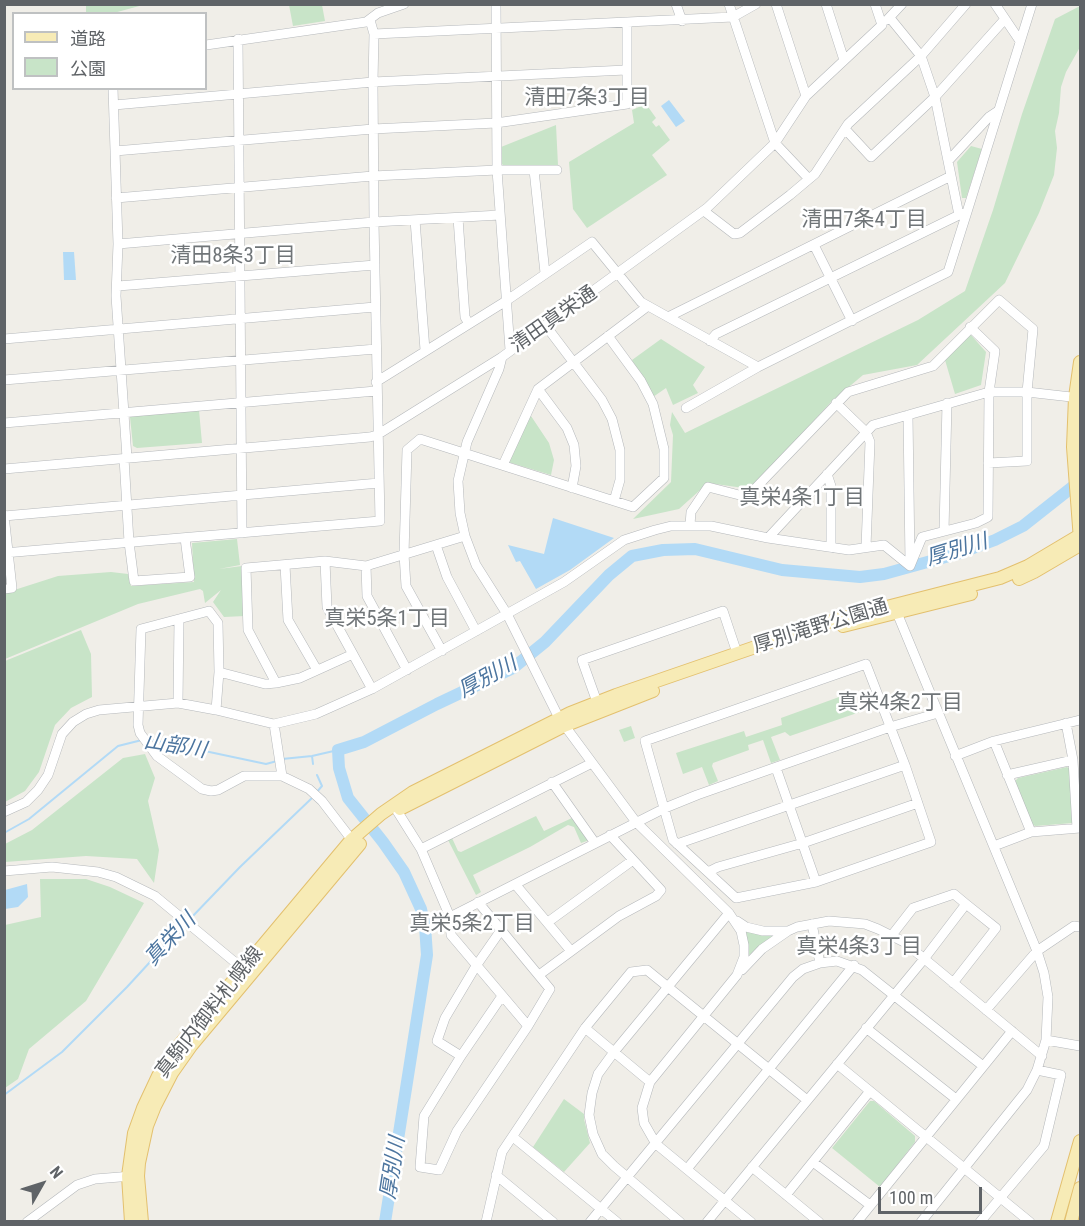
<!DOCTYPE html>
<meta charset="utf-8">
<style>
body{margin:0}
#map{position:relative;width:1085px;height:1226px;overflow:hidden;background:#f0eee8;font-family:"Roboto Condensed","Noto Sans JP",sans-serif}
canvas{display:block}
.frame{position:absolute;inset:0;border:6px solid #5f6367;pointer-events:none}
.legend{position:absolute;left:12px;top:12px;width:195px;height:78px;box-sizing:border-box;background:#fff;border:2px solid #bfc1c2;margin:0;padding:8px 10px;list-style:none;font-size:18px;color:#5f6367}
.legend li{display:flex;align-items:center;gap:12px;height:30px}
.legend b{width:30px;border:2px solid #bfc1c2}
.north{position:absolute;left:12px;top:1154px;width:60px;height:60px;-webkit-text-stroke:4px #fff;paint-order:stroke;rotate:51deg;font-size:16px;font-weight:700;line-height:24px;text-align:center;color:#5f6367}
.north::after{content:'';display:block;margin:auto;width:21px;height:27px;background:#5f6367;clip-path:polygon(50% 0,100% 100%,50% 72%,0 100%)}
.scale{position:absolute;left:878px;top:1187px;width:104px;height:27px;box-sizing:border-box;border:3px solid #5f6367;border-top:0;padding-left:8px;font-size:18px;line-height:21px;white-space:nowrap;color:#5f6367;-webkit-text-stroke:4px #fff;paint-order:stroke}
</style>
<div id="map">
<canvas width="1085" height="1226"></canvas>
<div class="frame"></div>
<ul class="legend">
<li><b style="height:8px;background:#f7ebb6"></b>道路</li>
<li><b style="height:16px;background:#c8e4c8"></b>公園</li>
</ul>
<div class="north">N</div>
<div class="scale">100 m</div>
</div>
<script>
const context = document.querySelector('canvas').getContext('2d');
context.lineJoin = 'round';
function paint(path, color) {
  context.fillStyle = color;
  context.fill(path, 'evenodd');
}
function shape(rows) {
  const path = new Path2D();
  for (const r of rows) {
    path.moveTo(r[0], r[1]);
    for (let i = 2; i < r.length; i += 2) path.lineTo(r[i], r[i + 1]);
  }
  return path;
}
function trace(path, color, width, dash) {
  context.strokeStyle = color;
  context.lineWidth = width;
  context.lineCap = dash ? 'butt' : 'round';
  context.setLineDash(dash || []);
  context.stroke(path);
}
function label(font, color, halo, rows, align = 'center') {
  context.font = font + ' "Roboto Condensed","Noto Sans JP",sans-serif';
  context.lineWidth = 5;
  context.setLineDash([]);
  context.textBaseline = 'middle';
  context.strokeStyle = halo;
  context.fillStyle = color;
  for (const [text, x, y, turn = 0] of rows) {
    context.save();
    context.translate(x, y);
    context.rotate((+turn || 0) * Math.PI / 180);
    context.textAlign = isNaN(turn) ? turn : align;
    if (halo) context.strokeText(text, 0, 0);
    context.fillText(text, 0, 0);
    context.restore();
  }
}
paint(shape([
 [86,5,86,4,143,5,110,14,86,13],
 [289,5,322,5,325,21,293,26],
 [1080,6,1080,47,1066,72,1061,87,1059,113,1055,131,1057,148,1054,175,1039,213,1005,283,917,365,863,375,831,402,751,489,708,483,679,509,633,519,671,482,673,435,670,425,672,412,685,433,918,320,965,291,993,210,1022,114,1055,19],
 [646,104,656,118,652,122,656,127,659,125,670,140,652,155,667,175,587,228,573,209,569,162,634,123,632,110],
 [556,125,558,165,504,166,501,163,501,147],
 [971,146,982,149,966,198,962,198,957,162],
 [971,335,986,352,981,385,955,394,945,360,968,336],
 [661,339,705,367,693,385,698,393,673,405,666,388,653,397,632,360],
 [199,410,202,443,137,448,133,446,130,417,132,415],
 [529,413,549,443,554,460,551,475,508,462],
 [237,539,240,565,219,569,242,566,245,616,224,617,213,602,221,590,205,603,203,591,200,589,138,604,5,659,5,593,58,576,111,572,128,574,131,586,194,582,192,543],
 [81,630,91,654,92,697,71,708,55,725,39,772,25,791,5,802,5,661],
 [853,692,860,712,790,736,785,732,771,737,780,760,771,763,763,740,748,745,749,750,713,763,712,766,718,781,709,785,702,767,683,774,676,753,744,731,746,737,782,725,781,718],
 [631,726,635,738,624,742,619,730],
 [145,754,155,778,148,801,159,850,154,883,137,859,86,856,5,862,5,844,32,830,123,758],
 [1067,767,1070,769,1073,823,1035,826,1032,824,1015,781,1018,778],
 [536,816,544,831,572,818,587,837,587,841,581,843,574,827,568,825,530,847,473,875,481,892,476,895,448,840,452,838,458,851,461,852],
 [40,879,86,879,110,887,144,903,86,1001,29,1049,18,1079,5,1088,5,925,41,917],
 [746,931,772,935,772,937,748,956],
 [564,1099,584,1114,584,1119,590,1143,564,1172,533,1147],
 [870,1101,874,1101,915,1136,915,1142,880,1187,832,1148]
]), '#c8e4c8');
paint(shape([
 [669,100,685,121,676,127,661,106],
 [63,252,74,252,76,280,64,280],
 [553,518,614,538,570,570,536,589,520,561,516,562,508,545,544,554],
 [27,884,28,897,18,907,5,909,5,890]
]), '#b2daf6');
trace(shape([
 [148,739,266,764,277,761],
 [312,756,313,764],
 [282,759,312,756,338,750],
 [316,793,322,786,317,775],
 [4,833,29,819,118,746,142,740],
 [189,920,240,867,313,797],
 [4,1095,62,1052,127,987,185,924]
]), '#b2daf6', 2);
trace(shape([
 [385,1222,427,955,425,926,421,909,404,872,383,842,348,798,339,768,338,750,364,742,437,704,513,668,545,642,609,575,632,556,663,550,695,549,782,570,860,577,884,574,960,553,995,540,1023,526,1080,481]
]), '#b2daf6', 12);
const minor = shape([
 [496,4,497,170,510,350],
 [676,4,682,21],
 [729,4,775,143,809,179],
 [776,4,806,96],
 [826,4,844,60],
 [995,4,1020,41],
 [887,20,902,4],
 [374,34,733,17,756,4],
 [238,39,242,533],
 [206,45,366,22,378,13,404,4],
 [113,88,118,244,116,296,127,458],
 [114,105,373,82,626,70],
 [845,129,871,157,935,97,1005,19],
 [115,151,373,129,496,123,627,104,627,23],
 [948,161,989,117,998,111],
 [534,170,545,273],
 [116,198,373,176,497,170,557,170],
 [704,211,734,234,740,233,790,195,815,174,848,124,921,56,966,4],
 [967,212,1032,4],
 [458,218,465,317,469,324],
 [415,220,425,350],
 [118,244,374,222,500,215],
 [814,245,852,321],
 [118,286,375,265],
 [668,317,951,176],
 [546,326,602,400,612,419,620,450,620,480,614,501],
 [4,339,375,307],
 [710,341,716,334,959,215],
 [4,380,376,349],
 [376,382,506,301,592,242,641,302,758,367,948,272,967,212,959,215,935,97,921,56,890,18],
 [538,389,567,428,574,445,576,466,572,488],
 [836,403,866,432,870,442,866,547],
 [686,408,758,367],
 [908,415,910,563],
 [4,423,376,391],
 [124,458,129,542,134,581,190,577,185,538],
 [503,465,538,389,648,306],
 [4,469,370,437,377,435,502,357],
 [827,474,831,486,831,548],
 [4,515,12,588,4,589],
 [4,516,379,483],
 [690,525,691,512,708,487,747,497,848,392,933,366,999,300,1033,329,1027,392,1027,461,988,463],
 [944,531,947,403],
 [768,538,873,425,989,392,1027,392,1080,398],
 [436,545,447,577,476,631],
 [4,553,380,521,374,222,373,82,374,34,370,20],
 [325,561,327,607,372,689],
 [285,565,288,620,317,670],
 [366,566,367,596,407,670],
 [895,608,1037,951,1044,973,1048,997,1046,1040,1037,1070,1027,1090,921,1222],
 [442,651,406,586,404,554,407,450,420,439,633,507,664,478,664,449,653,404,641,381,608,336],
 [866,664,905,765,931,842,816,882,736,898,673,840,645,741,866,664],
 [219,672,265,684,276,683,300,678,353,654],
 [276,683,248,630,246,568,325,561,366,566,465,536],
 [597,702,582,660,723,611,737,653],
 [178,703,179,619],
 [216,710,219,672,218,623,209,611,141,629,138,725,140,733,157,756,202,789,211,791,218,790,244,776,282,776,309,789,322,801,355,844],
 [1066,723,1073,760,1077,828],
 [274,724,282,776],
 [994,741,1031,832],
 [955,756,994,741,1080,720],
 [776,768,816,882],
 [1007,775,1073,760],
 [552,782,595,843],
 [394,806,421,849,450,917,665,808,697,795,890,727,938,713],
 [4,812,26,802,38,790,48,775,62,734,73,722,86,714,99,710,178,703,216,710,274,724,316,714,372,689,564,582,624,540,655,530,671,526,711,526,768,538,849,550,884,545,910,566,922,537,976,523,988,517,989,392,995,351,970,327],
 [677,844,905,765],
 [994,846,1031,832,1080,828],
 [421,849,592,763],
 [4,871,52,867,98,872,116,877,155,896,248,973],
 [708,872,718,867,803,843,918,803],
 [515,884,571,951],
 [478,902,550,989,528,1026,457,1131,439,1170,420,1167,424,1116,461,1056,502,996],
 [450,917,451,935,528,1026],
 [737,921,746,927,763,931,788,931,797,927,829,921,865,924,878,929,904,942,1042,1056],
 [548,922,633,860],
 [812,924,820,963],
 [892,935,913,908,954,894,966,904,996,928,953,983],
 [742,970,762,949,788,931],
 [539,975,619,916,656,896,661,890,610,835],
 [986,1010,1037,951,1074,926,1080,927],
 [585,1028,650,1082],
 [866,1028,956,1099],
 [1046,1040,1080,1046],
 [461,1056,437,1041,445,1018,476,966,501,930],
 [837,1064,1030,1222],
 [513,1137,617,1222],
 [813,1162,870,1205],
 [752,1167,819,1222],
 [687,1169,854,965],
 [496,1175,553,1222],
 [786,1195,870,1091],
 [27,1222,77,1185,95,1179,132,1176],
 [486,1222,502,1152,585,1028,631,972,647,970,807,1100],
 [590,1222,793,977,803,969,820,963,837,961,862,970,983,1066],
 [680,1222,614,1166,602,1154,593,1134,589,1115,592,1093,598,1074,614,1052,729,913],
 [707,1222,924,959,966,904],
 [751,1222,656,1144,644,1123,642,1108,650,1082,737,975,744,957,744,945,741,931,729,913,636,822,559,718,507,614,476,565,465,536,460,513,458,481,467,442,499,369,502,357,707,208,775,143,806,96,882,25,875,4],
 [857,1222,1012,1031],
 [980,1222,1044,1146,1061,1075,1037,1070]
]);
const major = shape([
 [1080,362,1075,397,1073,447,1080,540],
 [1019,579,1034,572,1080,545],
 [843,626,971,594],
 [400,809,564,726,653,691],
 [131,1222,128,1176,134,1133,143,1108,158,1076,176,1049,351,840,381,814,413,792,570,713,616,695,828,622,1000,578,1028,566,1080,535],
 [142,1222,138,1176,139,1163,147,1126,155,1106,172,1073,191,1046,360,844],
 [1057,1222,1080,1141],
 [1071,1222,1080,1188]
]);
trace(minor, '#b5b8bb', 10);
trace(major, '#e3c06e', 14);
trace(minor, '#fff', 9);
trace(major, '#f7ebb6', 12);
label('20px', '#5f6367', '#fff', [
 ["清田真栄通",554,320,-35],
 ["厚別滝野公園通",821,627,-17],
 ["真駒内御料札幌線",210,1013,-52]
]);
label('21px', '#707578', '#fff', [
 ["清田7条3丁目",587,99],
 ["清田7条4丁目",864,221],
 ["清田8条3丁目",233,257],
 ["真栄4条1丁目",802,499],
 ["真栄5条1丁目",387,620],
 ["真栄4条2丁目",900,704],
 ["真栄5条2丁目",472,925],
 ["真栄4条3丁目",859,948]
]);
label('italic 21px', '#4c759f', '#fff', [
 ["厚別川",957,551,-17],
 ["厚別川",488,678,-29],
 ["山部川",175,747,9],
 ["真栄川",171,940,-47],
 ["厚別川",394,1168,-81]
]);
</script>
